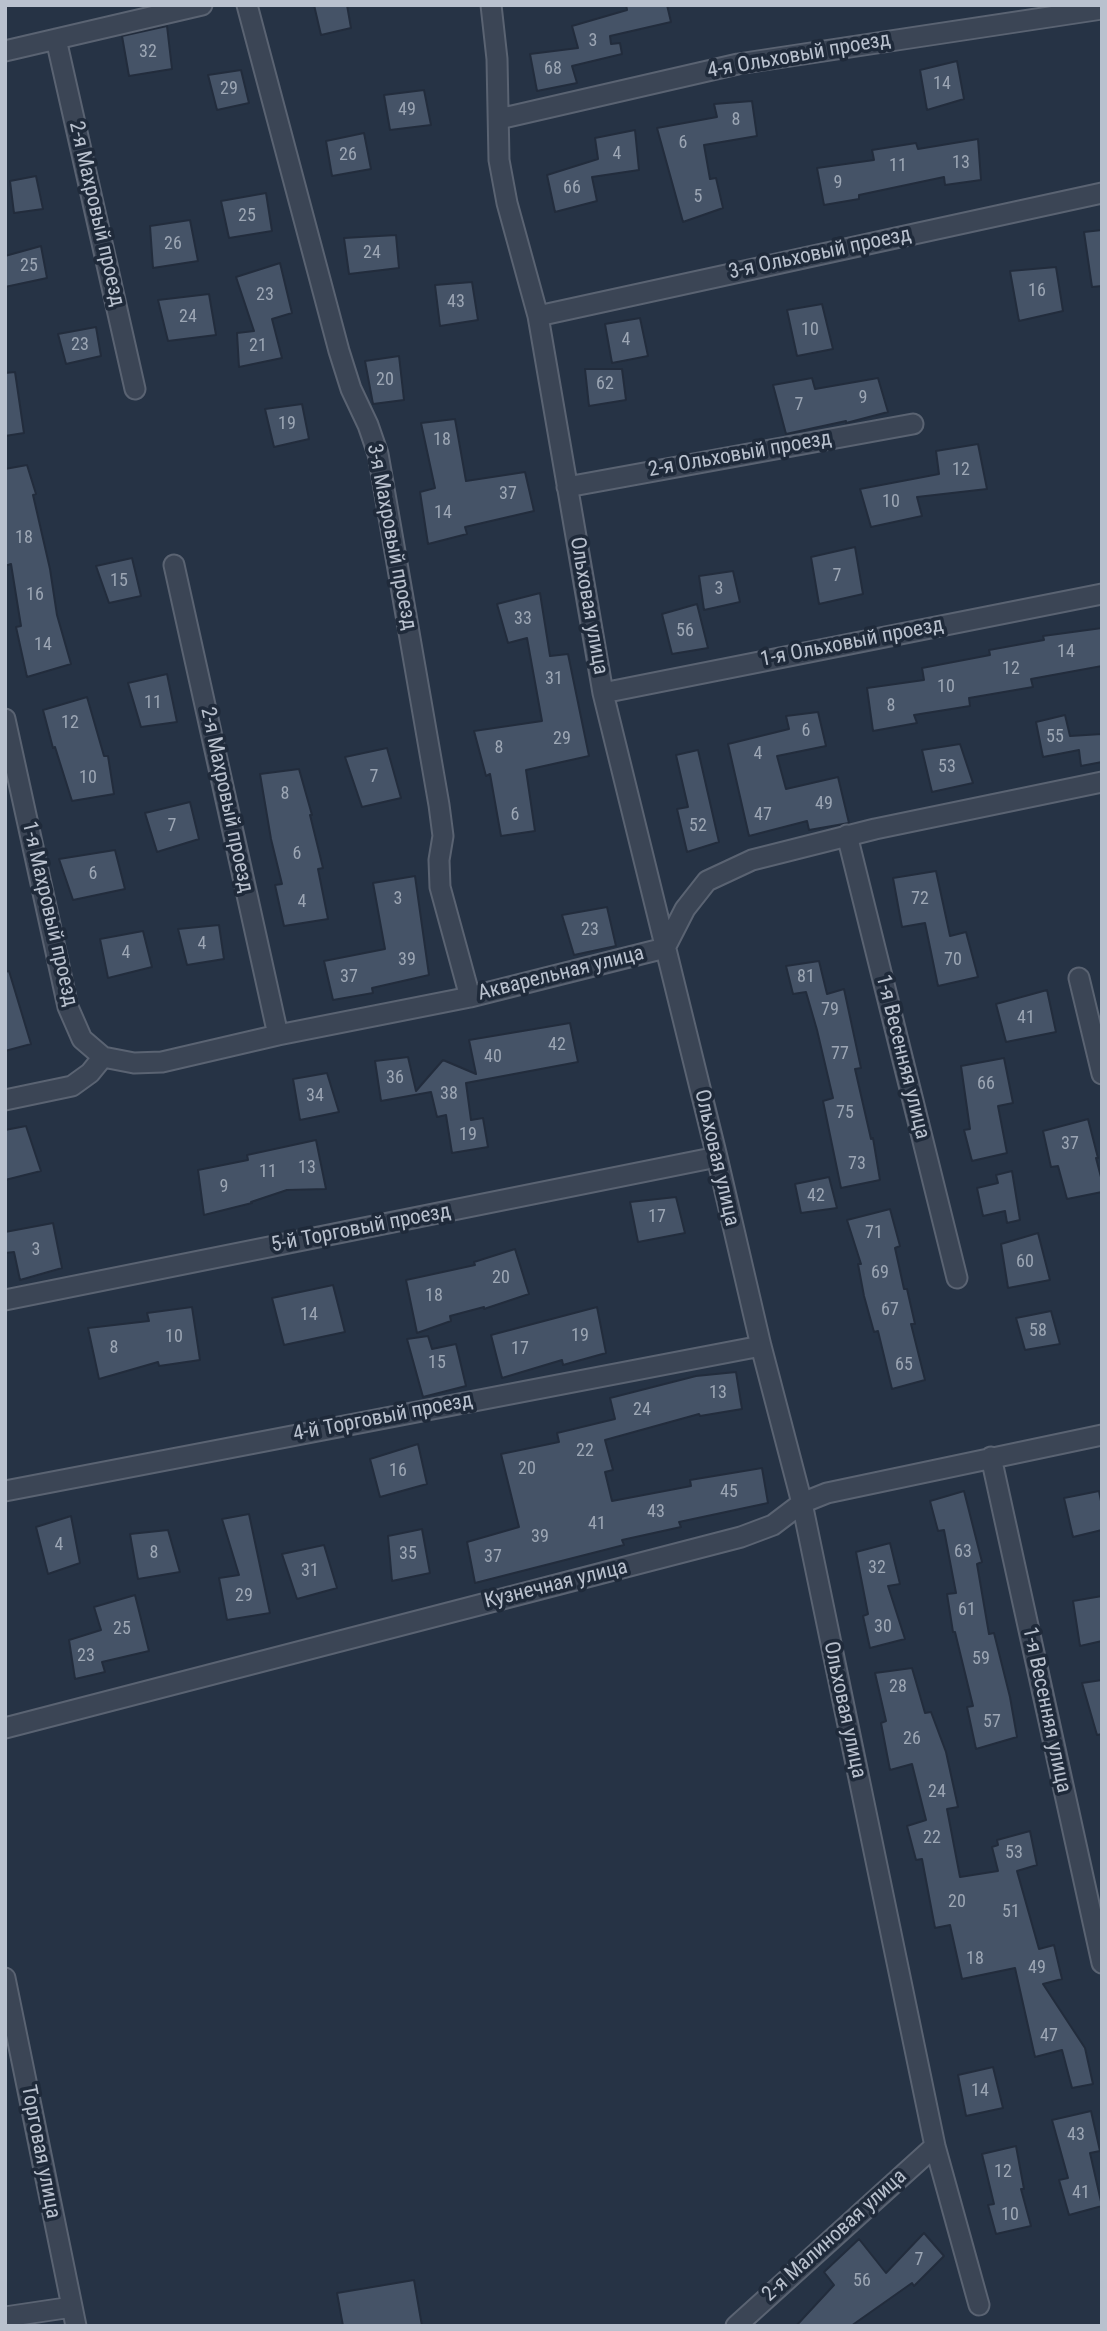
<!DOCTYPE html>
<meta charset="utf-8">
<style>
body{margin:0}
#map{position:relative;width:1107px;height:2331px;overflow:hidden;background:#263345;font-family:"Roboto Condensed",sans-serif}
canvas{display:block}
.frame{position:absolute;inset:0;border:7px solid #b9c1ce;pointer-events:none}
</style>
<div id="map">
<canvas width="1107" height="2331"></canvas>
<div class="frame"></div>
</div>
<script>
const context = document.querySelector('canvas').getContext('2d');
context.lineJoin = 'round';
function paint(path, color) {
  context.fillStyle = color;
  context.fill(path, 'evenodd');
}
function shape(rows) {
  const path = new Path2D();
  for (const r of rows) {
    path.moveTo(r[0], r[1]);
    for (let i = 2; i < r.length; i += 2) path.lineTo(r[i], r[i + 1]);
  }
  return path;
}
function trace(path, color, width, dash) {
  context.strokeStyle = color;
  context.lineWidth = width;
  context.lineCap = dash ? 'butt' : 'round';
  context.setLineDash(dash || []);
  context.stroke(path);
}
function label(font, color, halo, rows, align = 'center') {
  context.font = font + ' "Roboto Condensed",sans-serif';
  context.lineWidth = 7;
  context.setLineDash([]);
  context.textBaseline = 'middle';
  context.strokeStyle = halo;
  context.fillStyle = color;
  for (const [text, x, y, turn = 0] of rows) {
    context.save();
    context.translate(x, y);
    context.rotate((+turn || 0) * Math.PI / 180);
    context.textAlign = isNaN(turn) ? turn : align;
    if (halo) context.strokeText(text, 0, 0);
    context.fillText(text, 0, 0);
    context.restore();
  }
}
const building = shape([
 [314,5,347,5,351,28,321,35,314,5],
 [626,5,667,5,671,22,610,36,611,44,620,43,622,54,572,66,577,83,537,91,530,54,578,48,572,26,627,10,626,5],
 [167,26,172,69,129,76,122,36,167,26],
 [957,61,964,99,927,110,920,70,957,61],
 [241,70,249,103,217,110,208,75,241,70],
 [424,90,431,125,390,130,384,95,424,90],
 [752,101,757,136,704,145,710,179,716,178,723,208,683,222,657,128,717,117,714,104,752,101],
 [635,130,639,170,592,177,597,201,555,212,547,175,598,159,595,138,635,130],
 [364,133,371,169,332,176,326,141,364,133],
 [978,139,981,180,945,185,944,177,859,195,859,199,824,205,817,168,874,160,872,150,916,143,918,149,978,139],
 [36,176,43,209,14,213,10,181,36,176],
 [266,193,272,231,229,238,221,201,266,193],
 [190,220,198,261,153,268,150,226,190,220],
 [1102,230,1102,286,1092,287,1084,232,1102,230],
 [396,235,399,268,349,274,344,238,396,235],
 [41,246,47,278,5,287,5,256,41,246],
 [280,263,292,313,272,319,282,358,239,367,237,333,254,331,236,277,280,263],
 [1056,267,1063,311,1019,321,1010,271,1056,267],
 [472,282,478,320,440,326,435,285,472,282],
 [209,294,216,335,168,341,158,300,209,294],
 [822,304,833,349,797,356,787,310,822,304],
 [640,318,648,356,612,363,605,324,640,318],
 [96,327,101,356,66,364,58,334,96,327],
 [399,356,404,400,373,404,365,361,399,356],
 [585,369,622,369,626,400,589,406,585,369],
 [15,372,24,433,5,436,5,373,15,372],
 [812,378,815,389,878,378,888,412,846,423,846,421,786,434,773,385,812,378],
 [302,404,309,439,274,447,265,409,302,404],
 [455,419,466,481,525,472,534,511,465,527,467,534,428,544,420,492,435,488,421,423,455,419],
 [978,444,987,489,917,497,922,516,871,527,860,489,939,474,936,451,978,444],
 [27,465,36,494,33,495,50,569,57,615,71,664,27,677,16,627,21,626,11,564,5,566,5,469,27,465],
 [855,547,863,594,819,604,811,557,855,547],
 [132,558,141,596,109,603,96,566,132,558],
 [733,571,740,602,704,610,699,576,733,571],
 [540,593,550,656,568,654,589,756,526,770,535,831,501,836,490,774,486,776,474,731,542,721,527,638,508,643,497,604,540,593],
 [697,604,708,648,672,654,662,614,697,604],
 [1102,628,1102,666,1031,679,1033,687,969,698,970,706,914,715,917,723,873,731,867,688,924,680,922,668,990,655,989,650,1044,640,1043,636,1102,628],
 [167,674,177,722,141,727,128,683,167,674],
 [87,697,104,756,108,756,114,794,72,801,55,747,53,748,43,710,87,697],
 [818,712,826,746,777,756,786,789,838,777,849,823,809,830,807,821,749,836,728,744,789,729,786,716,818,712],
 [1065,715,1070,736,1102,734,1102,762,1081,766,1079,750,1043,757,1036,722,1065,715],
 [960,744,973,783,932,792,922,750,960,744],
 [387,748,401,798,362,807,345,757,387,748],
 [698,750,719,842,687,852,677,809,688,807,676,755,698,750],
 [299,769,312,815,310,815,323,868,318,869,328,919,284,926,275,885,282,884,271,839,260,774,299,769],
 [190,802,199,839,157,852,145,813,190,802],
 [115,850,125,889,73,900,59,859,115,850],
 [936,871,950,936,966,932,978,977,938,986,925,923,902,927,893,878,936,871],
 [415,876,429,975,372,988,373,993,333,1000,324,961,385,949,373,883,415,876],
 [607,907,616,946,574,955,562,915,607,907],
 [219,925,224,959,187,965,178,929,219,925],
 [143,931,152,967,108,978,100,939,143,931],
 [819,961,827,994,844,989,861,1068,855,1069,871,1139,873,1138,880,1180,841,1188,823,1101,833,1098,817,1030,806,992,793,994,786,966,819,961],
 [9,971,31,1044,5,1051,5,972,9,971],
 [1047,990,1056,1032,1006,1042,996,1004,1047,990],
 [570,1023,578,1062,466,1083,471,1120,483,1118,488,1147,452,1153,446,1115,437,1117,431,1092,381,1101,375,1061,408,1057,416,1091,443,1060,476,1074,469,1040,570,1023],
 [1004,1058,1013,1103,998,1106,1007,1153,972,1161,964,1130,970,1129,961,1066,1004,1058],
 [327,1073,339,1112,300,1120,293,1079,327,1073],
 [1088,1119,1098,1158,1096,1158,1102,1181,1102,1192,1067,1199,1058,1166,1051,1167,1043,1131,1088,1119],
 [26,1126,41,1171,5,1180,5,1130,26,1126],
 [316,1140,326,1189,287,1190,251,1202,252,1203,204,1215,198,1170,248,1160,247,1155,316,1140],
 [1012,1171,1020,1220,1007,1223,1005,1211,983,1216,977,1188,998,1183,996,1175,1012,1171],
 [829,1177,837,1208,801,1213,795,1184,829,1177],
 [676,1197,685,1233,638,1242,630,1202,676,1197],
 [890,1209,900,1246,895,1248,904,1289,907,1289,915,1324,911,1324,925,1380,892,1389,878,1331,874,1332,864,1296,858,1264,861,1264,847,1220,890,1209],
 [53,1223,62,1268,20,1280,14,1252,5,1253,5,1232,53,1223],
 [1038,1233,1050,1280,1008,1288,1001,1244,1038,1233],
 [515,1249,529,1294,484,1309,484,1307,450,1316,451,1321,417,1333,406,1280,475,1265,474,1262,515,1249],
 [333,1285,345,1332,284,1345,272,1298,333,1285],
 [192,1307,200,1360,159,1366,158,1362,99,1379,88,1328,149,1321,147,1313,192,1307],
 [597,1307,606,1353,563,1365,562,1360,502,1378,491,1335,597,1307],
 [1051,1311,1060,1344,1025,1350,1016,1318,1051,1311],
 [428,1336,432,1349,456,1344,466,1386,423,1397,407,1339,428,1336],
 [736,1372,742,1409,700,1416,699,1414,605,1440,613,1470,605,1472,612,1501,691,1486,690,1480,762,1468,768,1503,679,1522,681,1527,622,1540,624,1545,475,1583,467,1542,519,1527,501,1454,559,1442,557,1433,615,1419,610,1398,696,1376,736,1372],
 [418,1444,427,1484,380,1497,370,1459,418,1444],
 [964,1491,982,1562,977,1564,989,1634,994,1633,1010,1697,1017,1737,976,1749,967,1707,973,1706,955,1632,953,1632,947,1594,956,1593,944,1530,938,1531,930,1501,964,1491],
 [1099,1491,1102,1506,1102,1530,1073,1537,1064,1498,1099,1491],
 [249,1514,270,1613,227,1620,219,1578,239,1575,222,1519,249,1514],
 [71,1516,80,1563,48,1574,36,1527,71,1516],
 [422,1529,430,1573,392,1581,388,1536,422,1529],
 [168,1530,180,1572,138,1579,130,1534,168,1530],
 [890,1543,900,1584,888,1586,905,1639,870,1648,863,1616,868,1614,856,1552,890,1543],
 [324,1545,337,1588,297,1599,282,1554,324,1545],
 [135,1595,149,1651,102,1662,105,1672,75,1679,69,1640,101,1630,94,1607,135,1595],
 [1102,1596,1102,1641,1080,1646,1073,1601,1102,1596],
 [912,1668,925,1713,931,1712,946,1752,958,1807,947,1809,960,1877,998,1871,992,1847,998,1845,997,1840,1030,1831,1037,1865,1017,1871,1039,1949,1054,1945,1062,1979,1043,1984,1085,2048,1093,2084,1072,2088,1062,2050,1035,2057,1015,1968,962,1979,950,1925,935,1928,922,1859,916,1860,907,1826,926,1820,912,1764,890,1770,881,1723,886,1721,875,1673,912,1668],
 [1102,1680,1102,1734,1097,1735,1082,1683,1102,1680],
 [993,2067,1003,2108,966,2116,958,2075,993,2067],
 [1091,2111,1100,2151,1090,2153,1102,2206,1069,2215,1059,2180,1068,2178,1052,2120,1091,2111],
 [1016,2146,1024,2189,1021,2189,1031,2226,996,2234,988,2205,994,2204,982,2154,1016,2146],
 [924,2233,944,2256,914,2286,912,2283,851,2326,796,2326,834,2285,824,2272,859,2239,886,2273,924,2233],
 [414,2280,422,2326,343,2326,337,2293,414,2280]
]);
paint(building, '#455367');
trace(building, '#222c3c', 2);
const minor = shape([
 [247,5,339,351,351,389,368,425,378,454,439,805,443,836,439,860,440,887,470,997],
 [491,5,497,59,499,160,507,203,538,316,603,693,717,1157,761,1346,802,1503,935,2146,979,2305],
 [56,39,135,389],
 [5,51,202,5],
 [499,119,738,64,1102,9],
 [538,316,1102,193],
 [567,487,913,424],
 [174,565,278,1035],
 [603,693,1102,594],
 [5,719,68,1007,82,1039,103,1057,134,1063,162,1062,278,1035,470,997,665,948,685,909,707,881,752,860,875,829,1102,782],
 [847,835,957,1278],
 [1079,978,1102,1074],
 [5,1100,72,1086,90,1073,103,1057],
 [5,1300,717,1157],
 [991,1457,1102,1963],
 [5,1491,761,1346],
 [5,1728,741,1537,773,1525,802,1503,827,1493,1102,1435],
 [5,1978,76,2326],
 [5,2317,72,2307],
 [736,2326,935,2146]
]);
trace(minor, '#5a6372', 23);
trace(minor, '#3b4555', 19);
label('18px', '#9ca6b4', null, [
 ["3",593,41],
 ["32",148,52],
 ["68",553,69],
 ["14",942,84],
 ["29",229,89],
 ["49",407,110],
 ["8",736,120],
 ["6",683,143],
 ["4",617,154],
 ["26",348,155],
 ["13",961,163],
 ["11",898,166],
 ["9",838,183],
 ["66",572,188],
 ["5",698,197],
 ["25",247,216],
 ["26",173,244],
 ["24",372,253],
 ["25",29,266],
 ["16",1037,291],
 ["23",265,295],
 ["43",456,302],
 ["24",188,317],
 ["10",810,330],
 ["4",626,340],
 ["23",80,345],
 ["21",258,346],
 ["20",385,380],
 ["62",605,384],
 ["9",863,398],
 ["7",799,405],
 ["19",287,424],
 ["18",442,440],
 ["12",961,470],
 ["37",508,494],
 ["10",891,502],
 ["14",443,513],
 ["18",24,538],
 ["7",837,576],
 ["15",119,581],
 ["3",719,589],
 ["16",35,595],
 ["33",523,619],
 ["56",685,631],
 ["14",43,645],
 ["14",1066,652],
 ["12",1011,669],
 ["31",554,679],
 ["10",946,687],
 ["11",153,703],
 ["8",891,706],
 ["12",70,723],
 ["6",806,731],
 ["55",1055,737],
 ["29",562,739],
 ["8",499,748],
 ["4",758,754],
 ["53",947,767],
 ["7",374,777],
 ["10",88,778],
 ["8",285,794],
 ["49",824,804],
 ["6",515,815],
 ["47",763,815],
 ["7",172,826],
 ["52",698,826],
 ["6",297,854],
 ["6",93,874],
 ["3",398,899],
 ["72",920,899],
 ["4",302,902],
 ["23",590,930],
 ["4",202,944],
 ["4",126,953],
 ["39",407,960],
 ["70",953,960],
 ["37",349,977],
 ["81",806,977],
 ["79",830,1010],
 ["41",1026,1018],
 ["42",557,1045],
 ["77",840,1054],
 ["40",493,1057],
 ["36",395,1078],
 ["66",986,1084],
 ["38",449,1094],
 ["34",315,1096],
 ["75",845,1113],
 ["19",468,1135],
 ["37",1070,1144],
 ["73",857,1164],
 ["13",307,1168],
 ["11",268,1172],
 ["9",224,1187],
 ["42",816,1196],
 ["17",657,1217],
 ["71",874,1233],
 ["3",36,1250],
 ["60",1025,1262],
 ["69",880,1273],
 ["20",501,1278],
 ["18",434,1296],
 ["67",890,1310],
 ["14",309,1315],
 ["58",1038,1331],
 ["19",580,1336],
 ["10",174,1337],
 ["8",114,1348],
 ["17",520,1349],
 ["15",437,1363],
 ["65",904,1365],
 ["13",718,1393],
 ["24",642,1410],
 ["22",585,1451],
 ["20",527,1469],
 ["16",398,1471],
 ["45",729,1492],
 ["43",656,1512],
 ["41",597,1524],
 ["39",540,1537],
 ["4",59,1545],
 ["63",963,1552],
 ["8",154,1553],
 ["35",408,1554],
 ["37",493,1557],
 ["32",877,1568],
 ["31",310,1571],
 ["29",244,1596],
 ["61",967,1610],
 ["30",883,1627],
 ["25",122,1629],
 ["23",86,1656],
 ["59",981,1659],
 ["28",898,1687],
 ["57",992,1722],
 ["26",912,1739],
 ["24",937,1792],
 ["22",932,1838],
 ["53",1014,1853],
 ["20",957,1902],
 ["51",1011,1912],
 ["18",975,1959],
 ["49",1037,1968],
 ["47",1049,2036],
 ["14",980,2091],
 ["43",1076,2135],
 ["12",1003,2172],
 ["41",1081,2193],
 ["10",1010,2215],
 ["7",919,2260],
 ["56",862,2281]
]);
label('21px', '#b9c1ce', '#1f2a3a', [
 ["4-я Ольховый проезд",799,56,-10],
 ["2-я Махровый проезд",96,214,77],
 ["3-я Ольховый проезд",820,254,-12],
 ["2-я Ольховый проезд",740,455,-10],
 ["3-я Махровый проезд",391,537,79],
 ["Ольховая улица",588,606,80],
 ["1-я Ольховый проезд",852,643,-11],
 ["2-я Махровый проезд",226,800,78],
 ["1-я Махровый проезд",49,914,77],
 ["Акварельная улица",561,974,-14],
 ["1-я Весенняя улица",902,1057,76],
 ["Ольховая улица",716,1158,77],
 ["5-й Торговый проезд",361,1229,-11],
 ["4-й Торговый проезд",383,1418,-11],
 ["Кузнечная улица",556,1585,-14],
 ["Ольховая улица",844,1710,78],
 ["1-я Весенняя улица",1046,1710,78],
 ["Торговая улица",40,2152,79],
 ["2-я Малиновая улица",835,2236,-42]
]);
</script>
